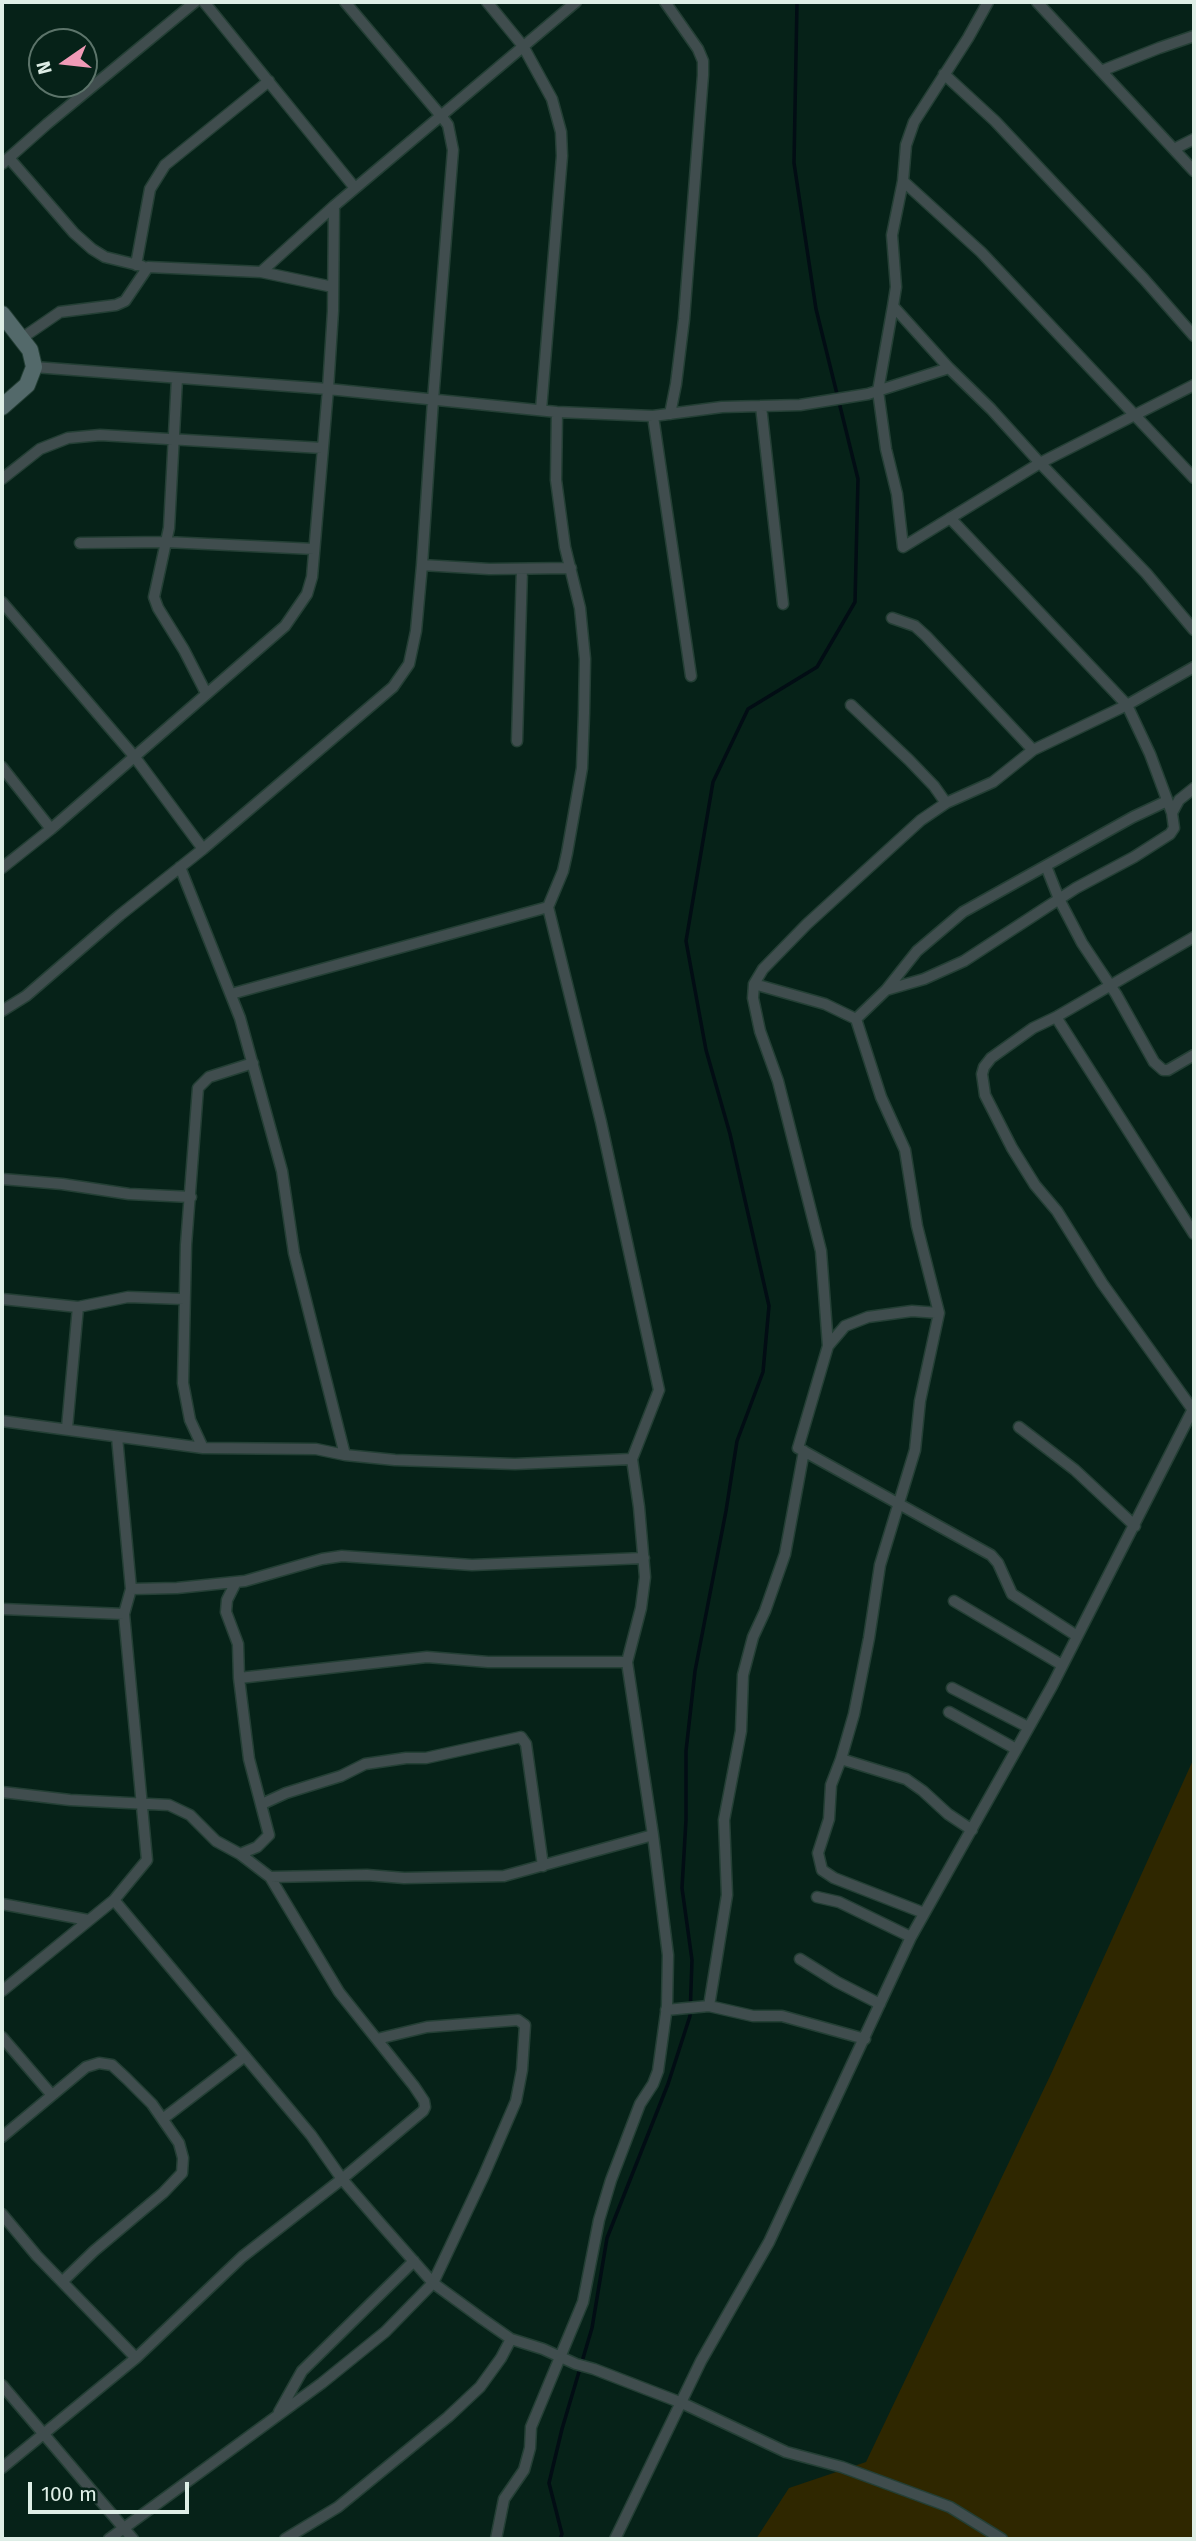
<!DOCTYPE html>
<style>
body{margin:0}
#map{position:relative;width:1196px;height:2541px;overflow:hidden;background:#062218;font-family:"Fira Sans",sans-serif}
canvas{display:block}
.frame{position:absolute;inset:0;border:4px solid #deeee6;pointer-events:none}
.north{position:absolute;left:28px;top:28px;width:70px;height:70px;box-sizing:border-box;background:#062218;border:2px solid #5c746a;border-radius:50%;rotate:256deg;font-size:19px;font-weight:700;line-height:28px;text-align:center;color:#deeee6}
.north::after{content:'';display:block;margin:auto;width:24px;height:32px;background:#f09ab6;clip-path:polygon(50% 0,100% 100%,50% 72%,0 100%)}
.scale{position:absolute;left:28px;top:2482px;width:161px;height:32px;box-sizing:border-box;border:4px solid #deeee6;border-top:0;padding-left:9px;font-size:21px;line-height:24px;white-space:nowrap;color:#deeee6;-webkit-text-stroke:5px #062218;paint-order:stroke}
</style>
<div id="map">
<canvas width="1196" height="2541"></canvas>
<div class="frame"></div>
<div class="north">N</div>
<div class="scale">100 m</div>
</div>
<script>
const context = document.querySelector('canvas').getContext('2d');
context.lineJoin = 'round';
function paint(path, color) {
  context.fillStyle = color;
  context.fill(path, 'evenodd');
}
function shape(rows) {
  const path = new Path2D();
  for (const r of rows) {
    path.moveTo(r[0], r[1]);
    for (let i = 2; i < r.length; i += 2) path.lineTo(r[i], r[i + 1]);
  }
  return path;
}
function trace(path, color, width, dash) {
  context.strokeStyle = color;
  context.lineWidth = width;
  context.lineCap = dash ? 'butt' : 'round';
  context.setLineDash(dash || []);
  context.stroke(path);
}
paint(shape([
 [1194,1758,1194,2539,756,2539,789,2488,866,2462,1051,2074]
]), '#2f2700');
trace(shape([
 [560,2539,562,2534,549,2483,562,2429,592,2328,607,2238,668,2084,690,2016,692,1960,682,1888,686,1820,686,1751,695,1671,726,1511,737,1441,763,1372,769,1306,730,1134,706,1050,686,941,713,782,748,709,817,667,855,602,858,479,816,309,794,163,797,2]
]), '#020d14', 3.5);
const street = shape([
 [204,2,355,188],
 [487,2,523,46,552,99,561,132,562,156,541,410],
 [665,2,698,49,703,61,703,75,684,319,676,384,670,414],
 [988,2,968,38,914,122,906,145,903,181,981,252,1194,478],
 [1037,2,1194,171],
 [1101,71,1159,48,1194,36],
 [944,74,995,121,1144,279,1194,336],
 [1174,149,1194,139],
 [9,158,74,233,92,249,105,257,142,266],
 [2,164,47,124,195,2],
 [903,181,892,235,896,287,893,306,949,368,991,409,1040,463,1146,573,1194,630],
 [136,265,150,189,165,165,269,81],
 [261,272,334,206,576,2],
 [893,306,878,391,886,449,897,494,903,547,1040,463,1194,385],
 [22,338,60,312,116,305,125,301,148,267,261,272,333,287],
 [34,367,328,389,557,412,653,416,722,407,800,405,868,394,949,368],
 [177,378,169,528,154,597,158,608,184,650,206,693],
 [761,406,783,604],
 [653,416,691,676],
 [2,479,40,449,68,438,100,435,322,448],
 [80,543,166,542,314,549],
 [422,565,489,569,571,568],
 [2,602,134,756,203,849],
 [892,618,915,626,926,636,1033,750],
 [851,705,909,760,934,786,946,803],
 [517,741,522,569],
 [2,767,51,829],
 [1172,813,1179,800,1194,788],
 [1046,866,1059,899,1082,943,1116,994,1154,1062,1163,1070,1168,1070,1194,1055],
 [180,867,240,1018,282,1171,294,1253,345,1455],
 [2,868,51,829,285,626,307,594,312,577,328,389,333,311,334,206],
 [754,984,825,1004,856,1019,881,1097,905,1150,917,1226,939,1313,920,1401,915,1450,880,1565,869,1638,854,1714,841,1759],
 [886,990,924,979,964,961,1076,888,1134,857,1170,834,1174,828,1172,813,1150,754,1127,705,950,518],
 [231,994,548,907],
 [2,1011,26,996,120,915,203,849,393,687,409,664,416,631,422,565,433,400,453,150,448,125,442,117,345,2],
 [1056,1017,1194,1234],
 [856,1019,886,990,917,951,963,912,1133,817,1167,801],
 [2,1179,62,1184,129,1194,191,1197],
 [2,1299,78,1307,128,1297,184,1299],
 [828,1346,845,1326,868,1317,912,1311,939,1313],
 [1193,1410,1102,1283,1057,1211,1035,1185,1012,1148,985,1095,982,1074,984,1067,991,1058,1033,1028,1056,1017,1194,937],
 [2,1421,203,1448,316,1449,345,1455,395,1460,515,1464,632,1459],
 [1019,1427,1075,1470,1135,1526],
 [67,1428,78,1307],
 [203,1448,190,1420,183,1383,186,1245,198,1088,209,1077,253,1063],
 [236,1582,227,1600,226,1612,238,1644,239,1678,249,1759,269,1835,257,1847,240,1854],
 [131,1589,177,1588,245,1581,322,1559,342,1556,472,1565,644,1558],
 [954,1601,1062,1665],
 [2,1609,124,1614],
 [1077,1636,1012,1594,998,1563,991,1555,798,1448,828,1346,821,1251,778,1081,760,1031,753,998,754,984,763,969,807,924,921,820,946,803,993,782,1033,750,1127,705,1194,667],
 [239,1678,427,1657,488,1662,627,1662],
 [952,1688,1028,1727],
 [949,1712,1016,1749],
 [2,1792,70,1800,169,1805,190,1815,216,1841,240,1854,270,1877,339,1992,414,2086,424,2101,425,2107,423,2111,342,2179,242,2257,136,2358,2,2468],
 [262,1804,286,1793,341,1776,365,1764,406,1758,426,1758,521,1737,526,1744,543,1866],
 [270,1877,367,1875,404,1878,504,1876,653,1835],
 [817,1897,839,1902,911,1937],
 [114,1900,147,1860,124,1614,131,1589,117,1437],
 [2,1904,88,1920],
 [924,1913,834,1878,822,1870,818,1853,829,1819,831,1785,841,1759,906,1779,923,1791,948,1814,972,1830],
 [800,1959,837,1982,880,2004],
 [2,1991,114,1900,311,2135,342,2179,380,2223,433,2283,481,2318,511,2339,543,2349,576,2364,594,2369,682,2403,786,2452,842,2467,950,2507,1002,2539],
 [709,2006,727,1895,724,1820,741,1731,743,1675,753,1637,765,1611,785,1554,804,1451],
 [666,2010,709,2006,753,2016,782,2016,865,2039],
 [2,2037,51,2094],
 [164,2118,245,2056],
 [2,2137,86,2067,99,2063,112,2065,127,2079,152,2104,179,2143,183,2158,182,2173,163,2193,94,2251,63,2281],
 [2,2214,37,2256,136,2358],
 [2,2385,133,2539],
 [279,2412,302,2371,414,2261],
 [109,2539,322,2383,385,2332,433,2283,484,2175,516,2101,522,2070,525,2025,518,2020,427,2027,377,2039],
 [285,2539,338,2507,448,2417,480,2387,501,2358,511,2339],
 [496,2539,504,2499,524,2470,530,2448,531,2427,583,2302,599,2220,611,2180,640,2104,653,2084,658,2071,667,2006,668,1955,653,1835,627,1662,641,1608,645,1577,639,1507,632,1459,659,1390,601,1122,548,907,563,871,567,853,582,768,584,713,585,659,580,608,565,547,556,480,557,412],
 [615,2539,701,2361,769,2242,911,1937,1052,1686,1194,1407]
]);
const secondary = shape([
 [2,314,30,350,34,367,27,385,2,407]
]);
trace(street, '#243f35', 13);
trace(secondary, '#243f35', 18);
trace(street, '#404d4e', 10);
trace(secondary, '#53696a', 16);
</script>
